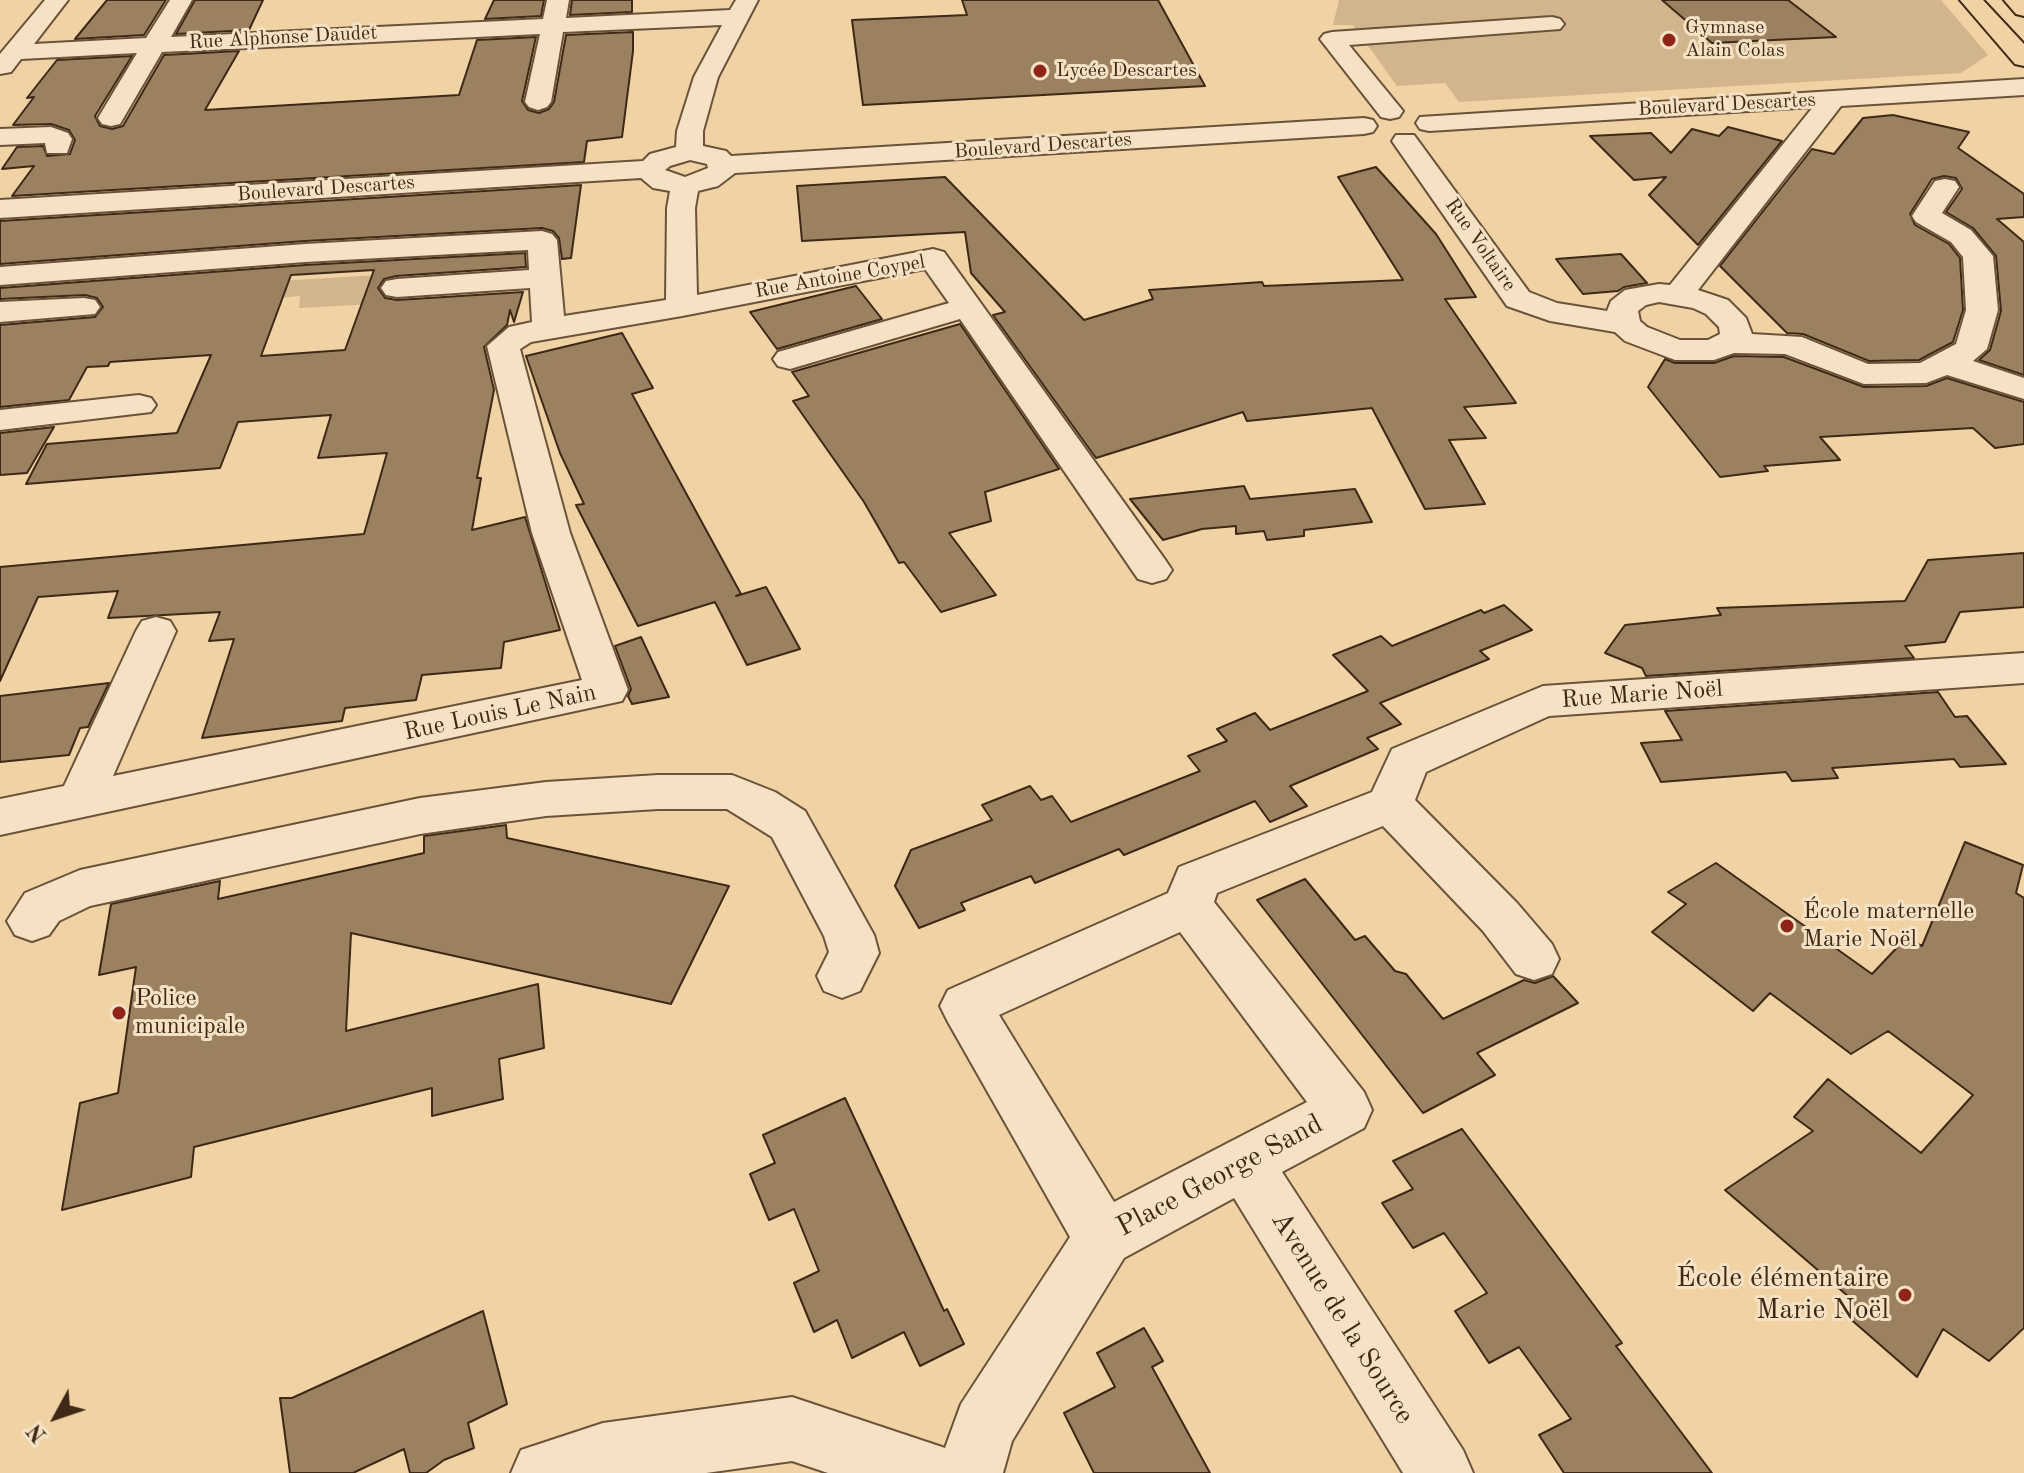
<!DOCTYPE html>
<meta charset="utf-8">
<style>
body{margin:0}
#map{position:relative;width:2024px;height:1473px;overflow:hidden;background:#f0d2a4;font-family:"Old Standard TT",serif}
canvas{display:block}
.north{position:absolute;left:16px;top:1377px;width:80px;height:80px;-webkit-text-stroke:6px #f5e2c4;paint-order:stroke;rotate:230deg;font-size:22px;font-weight:700;line-height:32px;text-align:center;color:#3e2917}
.north::after{content:'';display:block;margin:auto;width:28px;height:36px;background:#3e2917;clip-path:polygon(50% 0,100% 100%,50% 72%,0 100%)}
</style>
<div id="map">
<canvas width="2024" height="1473"></canvas>
<div class="north">N</div>
</div>
<script>
const context = document.querySelector('canvas').getContext('2d');
context.lineJoin = 'round';
function paint(path, color) {
  context.fillStyle = color;
  context.fill(path, 'evenodd');
}
function shape(rows) {
  const path = new Path2D();
  for (const r of rows) {
    path.moveTo(r[0], r[1]);
    for (let i = 2; i < r.length; i += 2) path.lineTo(r[i], r[i + 1]);
  }
  return path;
}
function trace(path, color, width, dash) {
  context.strokeStyle = color;
  context.lineWidth = width;
  context.lineCap = dash ? 'butt' : 'round';
  context.setLineDash(dash || []);
  context.stroke(path);
}
function label(font, color, halo, rows, align = 'center') {
  context.font = font + ' "Old Standard TT",serif';
  context.lineWidth = 6;
  context.setLineDash([]);
  context.textBaseline = 'middle';
  context.strokeStyle = halo;
  context.fillStyle = color;
  for (const [text, x, y, turn = 0] of rows) {
    context.save();
    context.translate(x, y);
    context.rotate((+turn || 0) * Math.PI / 180);
    context.textAlign = isNaN(turn) ? turn : align;
    if (halo) context.strokeText(text, 0, 0);
    context.fillText(text, 0, 0);
    context.restore();
  }
}
paint(shape([
 [1339,0,1941,0,1988,55,1961,73,1459,102,1445,83,1397,86,1353,25,1333,25],
 [376,275,373,304,299,308,300,296,256,300,233,284]
]), '#d2b58c');
const building = shape([
 [107,0,166,0,144,35,75,39,107,0],
 [195,0,263,0,249,30,176,34,195,0],
 [494,0,544,0,541,16,485,19,494,0],
 [572,0,632,0,632,12,570,15,572,0],
 [962,0,1158,0,1205,86,863,105,852,20,967,15,962,0],
 [1662,0,1788,0,1836,37,1712,43,1662,0],
 [633,32,633,51,622,137,587,141,584,162,12,196,34,166,2,169,17,147,43,146,47,156,70,154,75,140,69,130,51,124,13,125,34,97,27,98,57,60,132,56,95,116,100,126,112,129,123,126,164,55,239,51,205,110,459,95,477,40,536,37,522,101,528,110,539,113,549,109,554,102,566,35,633,32],
 [1893,115,1969,132,1958,148,2024,194,2024,217,1997,219,2024,242,2024,375,1979,360,1990,350,2001,311,1996,256,1973,228,1946,212,1962,189,1956,178,1944,176,1932,179,1910,214,1915,225,1949,244,1960,258,1963,310,1953,342,1919,360,1869,361,1803,334,1787,333,1720,266,1812,149,1834,154,1863,118,1893,115],
 [1728,127,1782,141,1698,245,1649,195,1666,177,1634,180,1590,136,1651,133,1671,153,1692,129,1719,136,1728,127],
 [1376,167,1436,234,1476,297,1445,299,1516,403,1464,407,1486,438,1449,440,1485,504,1425,509,1372,408,1247,421,1243,412,1096,458,993,315,1005,312,971,273,965,232,802,241,797,186,945,177,1084,320,1153,299,1149,290,1262,282,1264,286,1403,280,1338,177,1376,167],
 [581,185,571,258,562,259,559,238,553,231,542,228,305,241,0,264,0,221,581,185],
 [525,253,526,267,396,276,384,279,378,288,385,298,397,300,523,292,514,322,510,310,507,325,484,347,494,390,477,478,481,478,472,530,525,517,560,630,504,642,501,668,422,675,416,700,345,708,342,721,202,738,234,639,209,641,220,612,108,618,118,591,38,597,0,681,0,567,364,534,387,453,318,458,331,415,238,422,220,468,26,484,47,444,177,433,211,355,110,362,108,366,87,367,69,400,0,407,0,325,95,317,103,307,97,298,85,295,0,299,0,288,305,265,525,253],
 [374,270,345,350,261,356,291,275,374,270],
 [1621,254,1647,283,1624,287,1618,291,1583,294,1556,259,1621,254],
 [856,286,882,319,777,349,750,312,856,286],
 [960,324,1059,469,985,492,991,521,949,533,996,595,941,612,904,562,899,563,864,502,793,401,809,396,792,372,960,324],
 [622,333,653,388,632,394,741,594,736,596,766,587,800,649,747,665,715,602,638,626,576,505,584,504,560,453,526,356,622,333],
 [1734,356,1784,357,1864,387,1926,386,1947,378,2024,402,2024,444,1995,448,1973,428,1820,437,1840,460,1764,466,1768,471,1720,477,1648,387,1665,359,1675,363,1714,363,1734,356],
 [54,427,27,473,0,475,0,433,54,427],
 [1244,486,1250,499,1355,489,1372,522,1304,530,1304,536,1267,540,1264,531,1236,534,1236,526,1202,529,1163,540,1130,499,1244,486],
 [2024,553,2024,607,1960,612,1945,642,1905,646,1914,658,1646,676,1642,668,1605,653,1625,625,1721,615,1717,608,1905,601,1928,560,2024,553],
 [1504,605,1532,630,1480,651,1489,659,1380,703,1401,724,1367,738,1378,749,1290,786,1307,806,1270,822,1255,801,1124,855,1119,849,1035,883,1031,876,961,903,965,910,919,928,895,886,911,850,992,820,982,805,1030,786,1041,800,1052,796,1071,822,1200,771,1188,756,1227,741,1217,729,1255,713,1270,730,1368,691,1333,655,1381,636,1392,646,1481,610,1484,613,1504,605],
 [641,637,669,697,632,704,628,696,631,689,615,646,641,637],
 [109,683,88,727,80,728,69,755,0,762,0,696,109,683],
 [1938,692,1955,717,1967,716,2006,764,1960,767,1954,759,1832,768,1838,778,1809,780,1792,781,1786,772,1661,782,1641,743,1682,740,1665,711,1938,692],
 [506,825,507,838,729,886,671,1004,351,933,346,1031,538,984,544,1048,499,1059,503,1099,432,1116,432,1088,194,1147,191,1177,62,1210,80,1103,118,1093,136,967,99,975,111,904,220,881,218,899,424,853,424,836,506,825],
 [1965,842,2023,865,2016,893,2024,898,2024,1328,1989,1361,1943,1329,1917,1377,1839,1309,1849,1297,1725,1190,1813,1131,1794,1117,1828,1079,1921,1153,1973,1095,1888,1031,1851,1054,1770,993,1753,1011,1652,932,1686,904,1668,892,1716,863,1872,974,1906,938,1922,946,1965,842],
 [1305,879,1355,940,1365,936,1395,971,1406,974,1443,1019,1524,980,1535,983,1553,976,1578,1003,1477,1053,1495,1075,1423,1113,1257,900,1305,879],
 [845,1098,944,1311,947,1309,964,1344,920,1366,904,1332,852,1358,837,1320,814,1332,794,1283,819,1271,794,1209,769,1220,750,1174,775,1163,763,1135,845,1098],
 [1462,1129,1622,1343,1616,1346,1712,1473,1564,1473,1539,1435,1571,1419,1519,1347,1489,1363,1455,1311,1487,1293,1444,1233,1413,1248,1382,1203,1413,1189,1393,1161,1462,1129],
 [483,1311,507,1404,468,1423,474,1448,444,1460,426,1473,410,1473,404,1449,353,1473,290,1473,280,1398,292,1398,483,1311],
 [1144,1328,1163,1361,1152,1367,1210,1473,1094,1473,1064,1413,1115,1387,1097,1353,1144,1328]
]);
paint(building, '#9b8160');
trace(building, '#3e2917', 2);
const minor = shape([
 [45,0,68,0,34,44,146,38,170,0,192,0,171,37,543,19,547,0,569,0,566,18,730,10,736,0,758,0,718,77,703,131,703,146,726,151,731,156,1364,118,1373,120,1377,126,1373,132,1364,134,735,173,718,186,698,191,695,208,697,295,933,249,944,252,1166,561,1172,570,1166,579,1152,583,1138,579,960,319,790,369,778,366,773,359,778,352,949,303,925,269,682,316,531,342,520,349,570,533,628,690,622,701,0,835,0,799,64,786,136,631,142,621,156,617,170,621,176,631,113,776,582,680,532,533,487,346,509,327,532,322,530,288,397,297,386,295,381,288,386,281,397,279,529,270,528,250,305,262,0,285,0,267,305,244,542,231,552,234,557,240,564,316,666,300,667,208,670,191,653,188,641,178,0,218,0,200,643,161,650,154,676,147,677,131,694,77,722,25,563,32,551,102,547,107,538,110,529,107,525,102,540,34,162,52,120,124,111,126,102,124,98,118,137,53,21,59,11,72,0,74,0,54,45,0],
 [690,160,707,164,708,168,685,177,665,170,670,166,690,160],
 [1552,17,1560,19,1564,24,1560,29,1349,45,1403,111,1399,117,1390,119,1381,117,1320,39,1324,34,1332,32,1552,17],
 [2024,79,2024,95,1841,106,1698,290,1728,300,1746,318,1752,334,1802,337,1868,364,1920,363,1956,344,1966,310,1963,257,1951,242,1916,222,1912,216,1935,181,1945,179,1955,181,1959,187,1942,213,1971,230,1993,256,1998,310,1987,349,1973,361,2024,378,2024,399,1947,375,1926,383,1864,384,1785,354,1734,353,1714,360,1675,360,1625,341,1615,332,1550,321,1507,306,1392,141,1396,135,1414,135,1529,292,1557,303,1607,311,1611,301,1625,290,1659,284,1670,285,1813,107,1429,131,1420,129,1416,123,1420,117,2024,79],
 [1659,302,1693,308,1706,314,1719,327,1720,334,1708,340,1680,340,1647,327,1640,321,1638,311,1646,305,1659,302],
 [51,127,68,133,72,139,67,153,47,153,45,143,0,145,0,129,51,127],
 [84,298,95,300,100,307,95,314,0,322,0,302,84,298],
 [139,395,151,398,156,405,151,412,0,430,0,410,139,395],
 [2024,653,2024,683,1549,716,1426,772,1415,800,1517,903,1552,944,1559,959,1552,974,1534,980,1516,974,1483,931,1383,826,1217,893,1214,902,1364,1092,1372,1110,1364,1128,1282,1172,1463,1450,1473,1473,1403,1473,1234,1198,1124,1258,1012,1441,1003,1473,828,1473,792,1461,706,1473,511,1473,521,1450,603,1423,792,1397,945,1448,961,1404,1070,1237,948,1022,940,1006,948,990,1168,893,1179,867,1372,792,1392,749,1543,686,2024,653],
 [1180,932,1307,1102,1114,1202,999,1015,1180,932],
 [658,775,732,775,775,792,805,811,874,935,879,953,860,991,842,998,824,991,817,976,829,952,824,936,772,837,727,809,658,809,546,816,420,834,90,906,59,921,49,935,32,941,15,935,7,921,25,893,80,870,420,798,546,782,658,775]
]);
const major = shape([
 [1960,0,1983,0,2024,44,2024,66,2015,64,1960,0],
 [2004,0,2024,0,2024,16,2016,14,2004,0]
]);
trace(minor, '#6a533a', 4);
trace(major, '#3e2917', 4);
paint(minor, '#f5e2c4');
paint(major, '#f0d2a4');
for (const [x, y, r, color] of [
 [1669,40,8,"#8f2418"],
 [1040,71,8,"#8f2418"],
 [1787,926,8,"#8f2418"],
 [119,1013,8,"#8f2418"],
 [1905,1295,8,"#8f2418"]
]) {
  const dot = new Path2D();
  dot.arc(x, y, r, 0, 2 * Math.PI);
  context.fillStyle = color;
  context.fill(dot);
  trace(dot, '#f5e2c4', 3);
}
label('20px', '#3e2917', '#f5e2c4', [
 ["Gymnase",1685,28],
 ["Alain Colas",1685,51],
 ["Lycée Descartes",1056,71]
], 'left');
label('20px', '#3e2917', '#f5e2c4', [
 ["Rue Alphonse Daudet",283,38,-3],
 ["Boulevard Descartes",1727,105,-3],
 ["Boulevard Descartes",1043,146,-4],
 ["Boulevard Descartes",326,189,-4],
 ["Rue Voltaire",1480,245,55],
 ["Rue Antoine Coypel",840,277,-10]
]);
label('24px', '#3e2917', '#f5e2c4', [
 ["Rue Marie Noël",1642,695,-4],
 ["Rue Louis Le Nain",500,713,-12]
]);
label('24px', '#3e2917', '#f5e2c4', [
 ["École maternelle",1803,912],
 ["Marie Noël",1803,940],
 ["Police",135,999],
 ["municipale",135,1027]
], 'left');
label('28px', '#3e2917', '#f5e2c4', [
 ["Place George Sand",1220,1176,-28],
 ["Avenue de la Source",1342,1318,58]
]);
label('28px', '#3e2917', '#f5e2c4', [
 ["École élémentaire",1889,1279],
 ["Marie Noël",1889,1311]
], 'right');
</script>
